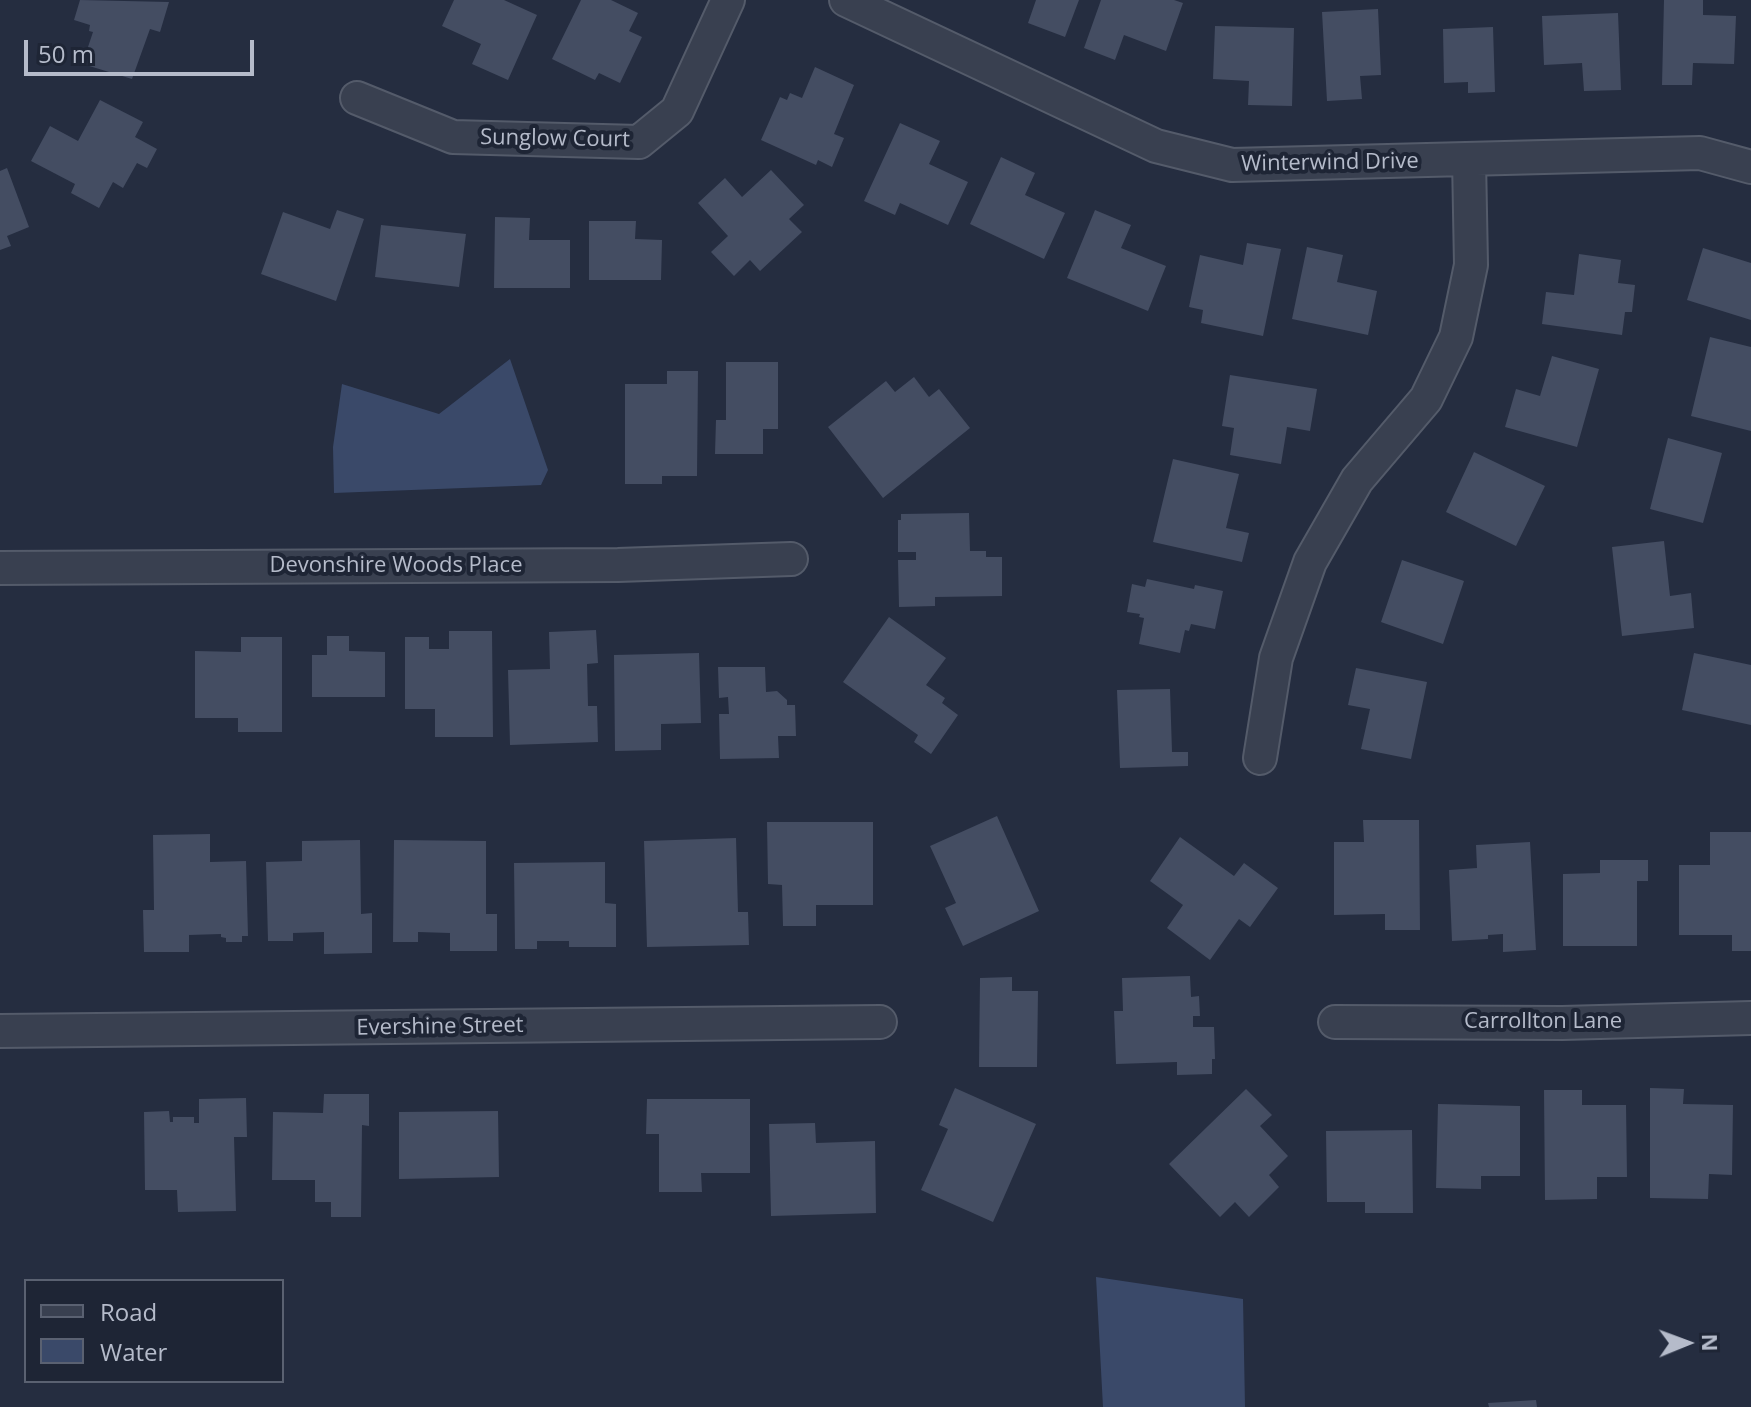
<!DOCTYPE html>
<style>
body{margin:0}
#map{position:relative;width:1751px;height:1407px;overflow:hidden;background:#252d40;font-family:"Open Sans",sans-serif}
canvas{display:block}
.legend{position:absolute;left:24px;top:1279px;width:260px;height:104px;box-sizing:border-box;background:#1e2535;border:2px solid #5a6171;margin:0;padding:10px 14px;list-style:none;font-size:24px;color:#b5bbca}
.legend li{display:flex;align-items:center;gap:16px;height:40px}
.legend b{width:40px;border:2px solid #5a6171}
.north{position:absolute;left:1647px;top:1303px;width:80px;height:80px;-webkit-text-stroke:6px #1e2535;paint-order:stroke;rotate:89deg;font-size:22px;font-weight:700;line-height:32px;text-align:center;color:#b5bbca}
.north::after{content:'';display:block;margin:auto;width:28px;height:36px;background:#b5bbca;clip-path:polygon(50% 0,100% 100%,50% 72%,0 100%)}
.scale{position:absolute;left:24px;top:40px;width:230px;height:36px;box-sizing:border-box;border:4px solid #b5bbca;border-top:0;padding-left:10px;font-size:24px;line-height:28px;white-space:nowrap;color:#b5bbca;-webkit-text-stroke:6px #1e2535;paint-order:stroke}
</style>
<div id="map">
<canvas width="1751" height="1407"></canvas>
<ul class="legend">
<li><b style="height:10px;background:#394050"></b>Road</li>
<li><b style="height:22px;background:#3a4969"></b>Water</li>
</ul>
<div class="north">N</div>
<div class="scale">50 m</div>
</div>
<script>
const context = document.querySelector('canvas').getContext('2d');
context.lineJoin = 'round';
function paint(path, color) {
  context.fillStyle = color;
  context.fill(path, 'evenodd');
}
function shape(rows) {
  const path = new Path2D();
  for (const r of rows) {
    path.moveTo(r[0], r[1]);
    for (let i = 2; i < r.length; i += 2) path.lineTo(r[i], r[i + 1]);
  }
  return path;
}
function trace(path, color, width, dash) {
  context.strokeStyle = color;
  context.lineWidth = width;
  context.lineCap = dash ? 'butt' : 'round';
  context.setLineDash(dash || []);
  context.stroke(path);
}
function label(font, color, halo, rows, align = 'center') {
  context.font = font + ' "Open Sans",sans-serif';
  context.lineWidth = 8;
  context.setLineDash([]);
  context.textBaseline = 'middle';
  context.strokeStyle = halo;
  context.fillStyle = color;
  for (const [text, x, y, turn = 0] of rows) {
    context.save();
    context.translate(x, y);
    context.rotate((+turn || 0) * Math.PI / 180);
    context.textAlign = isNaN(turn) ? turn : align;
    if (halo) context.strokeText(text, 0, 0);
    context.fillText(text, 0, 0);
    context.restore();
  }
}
paint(shape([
 [510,359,548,470,541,485,334,493,333,447,342,384,439,414],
 [1096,1277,1243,1299,1245,1407,1103,1407]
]), '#3a4969');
paint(shape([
 [80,0,169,2,160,32,150,29,132,79,86,65,90,52,87,50,93,32,89,31,90,25,74,20],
 [454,0,504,0,537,15,508,80,472,64,481,44,442,26],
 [581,0,611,0,638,13,629,31,642,37,620,83,599,73,595,80,552,59],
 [1036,0,1079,0,1065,37,1028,23],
 [1101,0,1174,0,1183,3,1166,51,1124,35,1115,60,1084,48],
 [1664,0,1703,0,1703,15,1736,16,1734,64,1693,63,1692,85,1662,85],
 [1378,9,1381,75,1360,76,1362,99,1327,101,1322,12],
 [1618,13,1621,90,1584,91,1582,63,1544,65,1542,16],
 [1215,26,1294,28,1292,106,1248,105,1249,81,1213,79],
 [1493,27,1495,92,1468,93,1468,82,1444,83,1443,29],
 [815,67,854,85,834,134,844,138,832,167,818,160,816,165,761,140,780,97,787,100,790,93,802,98],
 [100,100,143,122,135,137,157,149,147,168,137,163,123,188,113,182,99,208,71,193,75,184,31,161,50,126,78,141],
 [900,123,940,141,929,164,968,182,948,225,900,203,895,215,864,201],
 [1001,157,1035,173,1025,195,1065,213,1044,259,970,224],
 [7,168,29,227,7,236,11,246,0,250,0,171],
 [771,170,804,205,789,219,802,232,760,271,750,260,734,276,711,252,728,236,698,203,725,178,742,197],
 [337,210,364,219,336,301,261,274,283,212,330,229],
 [1095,210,1131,225,1121,248,1166,266,1148,311,1067,278],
 [495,217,530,218,529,240,570,240,570,288,494,288],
 [589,221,636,221,635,239,662,240,661,280,589,280],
 [381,225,466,234,459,287,375,277],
 [1247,243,1281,249,1263,336,1201,323,1203,310,1189,307,1200,255,1243,265],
 [1307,247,1343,255,1337,282,1377,291,1368,335,1292,319],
 [1703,248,1751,263,1751,320,1687,300],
 [1579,254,1621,260,1618,283,1635,285,1632,312,1625,312,1622,335,1542,324,1546,292,1574,295],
 [1710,337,1751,347,1751,431,1691,416],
 [1552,356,1599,369,1577,447,1505,427,1516,389,1540,396],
 [726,362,778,362,778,429,763,429,763,454,715,454,716,420,726,420],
 [667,371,698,371,697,476,662,476,662,484,625,484,625,384,667,384],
 [1230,375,1317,389,1310,431,1287,427,1281,464,1230,455,1234,428,1222,426],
 [914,377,929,397,939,389,970,428,883,498,828,427,886,381,895,392],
 [1668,438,1722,453,1703,523,1650,509],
 [1474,452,1545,486,1516,546,1446,512],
 [1173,459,1239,474,1226,528,1249,533,1242,562,1153,542],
 [969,513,970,551,986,551,986,557,1002,557,1002,596,935,597,935,606,899,607,898,560,916,560,916,552,898,552,898,520,901,520,901,514],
 [1664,541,1670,596,1691,593,1694,628,1622,636,1612,547],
 [1402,560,1464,581,1443,644,1381,622],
 [1147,579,1194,589,1195,585,1223,591,1215,629,1191,624,1189,631,1185,630,1180,653,1139,644,1144,618,1139,617,1140,614,1127,612,1132,584,1145,587],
 [889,617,946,658,926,685,945,698,942,703,958,715,931,754,914,742,918,735,843,682],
 [596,630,598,663,587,664,588,706,597,706,598,742,510,745,508,670,550,669,549,632],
 [449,631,492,631,493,737,435,737,435,709,405,709,405,637,429,637,429,649,449,649],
 [327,636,349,636,349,651,385,652,385,697,312,697,312,655,327,655],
 [241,637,282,637,282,732,238,732,238,718,195,718,195,651,241,652],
 [699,653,701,723,661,724,661,750,615,751,614,655],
 [1694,653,1751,665,1751,725,1682,710],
 [718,667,765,667,766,692,777,691,787,700,787,705,795,705,796,736,778,736,779,758,720,759,719,714,729,714,728,697,719,698],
 [1356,668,1427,682,1411,759,1361,749,1370,709,1348,705],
 [1170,689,1172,752,1188,752,1188,766,1120,768,1117,690],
 [997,816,1039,911,963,946,945,908,956,903,930,846],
 [1363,820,1419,820,1420,930,1385,930,1385,914,1334,915,1334,842,1364,842],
 [767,822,873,822,873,905,816,905,816,926,783,926,782,885,768,884],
 [1710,832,1751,832,1751,951,1732,951,1732,935,1679,935,1679,865,1710,865],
 [210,834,210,862,246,861,248,936,242,936,242,942,226,942,226,938,221,937,221,934,189,935,189,952,144,952,143,910,154,910,153,835],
 [1180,837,1234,876,1244,863,1278,888,1250,927,1239,919,1210,960,1167,928,1183,905,1150,881],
 [736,838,738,912,748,912,749,945,647,947,644,841],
 [360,840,361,914,372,913,372,953,324,954,324,932,293,933,293,941,268,941,266,862,302,861,302,841],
 [394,840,486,841,486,914,497,914,497,951,450,951,450,933,418,932,418,942,393,942],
 [1530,842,1536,950,1503,952,1503,934,1488,935,1488,939,1452,941,1449,870,1477,868,1476,845],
 [1600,860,1648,860,1648,881,1637,881,1637,946,1563,946,1563,874,1600,873],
 [605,862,605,903,616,904,616,947,569,947,569,941,537,941,537,949,515,949,514,863],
 [1190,976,1191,997,1199,996,1200,1016,1193,1016,1193,1027,1214,1027,1215,1059,1212,1059,1212,1074,1177,1075,1177,1062,1116,1064,1114,1011,1123,1011,1122,978],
 [1012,977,1012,991,1038,991,1037,1067,979,1067,980,978],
 [955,1088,1036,1124,993,1222,921,1190,948,1129,939,1125],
 [1650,1088,1684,1089,1683,1104,1733,1105,1732,1175,1709,1174,1708,1199,1650,1198],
 [1246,1089,1272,1115,1260,1126,1288,1156,1269,1175,1279,1187,1249,1217,1235,1202,1220,1217,1169,1164],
 [1544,1090,1582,1090,1582,1105,1626,1105,1627,1177,1597,1177,1597,1199,1545,1200],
 [324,1094,369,1094,369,1126,362,1125,361,1217,331,1217,331,1202,315,1202,315,1180,272,1180,273,1112,323,1113],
 [246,1098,247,1137,234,1137,236,1211,178,1212,177,1190,145,1190,144,1112,169,1111,170,1122,173,1122,173,1117,194,1117,194,1123,199,1123,199,1099],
 [647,1099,750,1099,750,1173,701,1173,702,1192,659,1192,659,1134,646,1134],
 [1438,1104,1520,1106,1520,1176,1481,1176,1481,1189,1436,1188],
 [498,1111,499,1177,399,1179,399,1112],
 [815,1123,816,1143,875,1141,876,1213,771,1216,769,1124],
 [1412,1130,1413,1213,1365,1213,1365,1202,1327,1202,1326,1131],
 [1536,1400,1537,1407,1489,1407,1488,1403]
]), '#444d62');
const street = shape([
 [846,0,1156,146,1232,165,1700,153,1751,167],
 [357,98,453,137,639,142,677,111,728,0],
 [0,568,618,565,791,559],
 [1260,758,1276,658,1310,562,1357,480,1426,399,1456,337,1471,265,1469,159],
 [1335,1022,1562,1023,1751,1018],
 [0,1031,880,1022]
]);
trace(street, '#545b6a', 36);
trace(street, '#394050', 32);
label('22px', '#b5bbca', '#1e2535', [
 ["Sunglow Court",555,139,1],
 ["Winterwind Drive",1330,163,-1],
 ["Devonshire Woods Place",396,566],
 ["Carrollton Lane",1543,1022],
 ["Evershine Street",440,1027,-1]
]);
</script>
